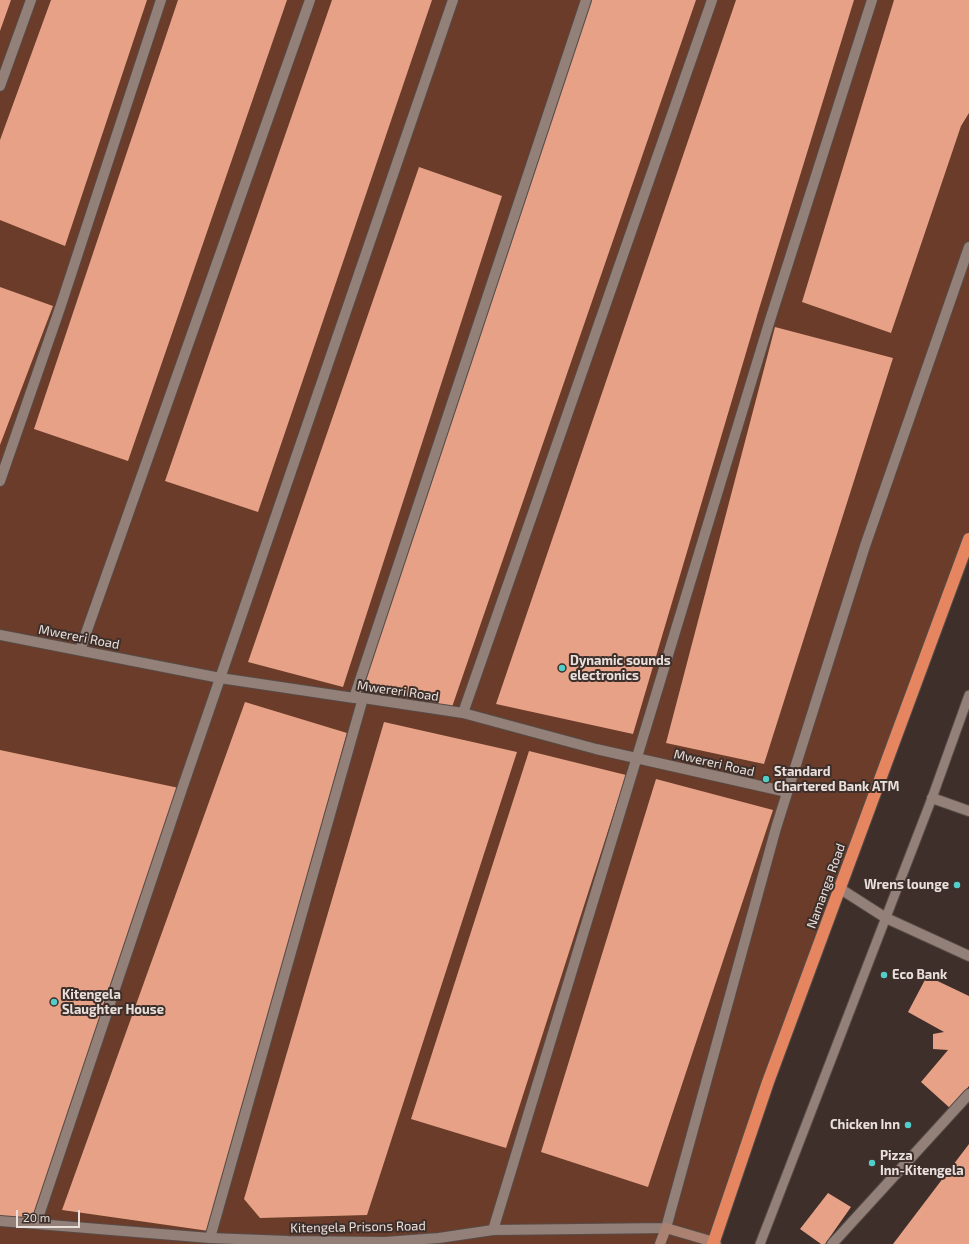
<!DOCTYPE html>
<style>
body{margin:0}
#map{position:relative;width:969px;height:1244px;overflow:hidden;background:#3e2f2a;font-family:"Exo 2",sans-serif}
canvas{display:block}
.scale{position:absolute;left:16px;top:1210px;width:64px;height:18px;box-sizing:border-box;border:2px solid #e9e0dc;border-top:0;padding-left:5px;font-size:12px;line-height:14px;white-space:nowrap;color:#e9e0dc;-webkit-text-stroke:3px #3e2f2a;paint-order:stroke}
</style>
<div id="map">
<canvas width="969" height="1244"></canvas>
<div class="scale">20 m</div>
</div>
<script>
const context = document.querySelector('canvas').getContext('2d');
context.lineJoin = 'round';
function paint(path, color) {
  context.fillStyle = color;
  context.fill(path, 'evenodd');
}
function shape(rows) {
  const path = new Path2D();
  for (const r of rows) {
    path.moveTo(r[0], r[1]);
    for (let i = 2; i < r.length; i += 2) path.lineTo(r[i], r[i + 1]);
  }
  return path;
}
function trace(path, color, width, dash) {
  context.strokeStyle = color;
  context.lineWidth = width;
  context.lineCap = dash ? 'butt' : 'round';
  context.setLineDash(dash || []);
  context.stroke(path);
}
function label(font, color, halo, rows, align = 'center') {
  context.font = font + ' "Exo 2",sans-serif';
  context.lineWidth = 4;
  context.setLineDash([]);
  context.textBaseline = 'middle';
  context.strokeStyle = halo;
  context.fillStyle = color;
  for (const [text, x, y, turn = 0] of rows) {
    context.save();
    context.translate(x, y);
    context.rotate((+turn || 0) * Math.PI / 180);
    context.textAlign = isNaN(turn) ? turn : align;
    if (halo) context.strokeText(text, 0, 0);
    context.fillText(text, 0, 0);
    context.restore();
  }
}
paint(shape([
 [0,0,969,0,969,539,713,1244,0,1244]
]), '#6a3c29');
paint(shape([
 [0,0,11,0,0,31],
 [51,0,147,0,65,246,0,220,0,140],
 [178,0,287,0,128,461,34,429],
 [332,0,432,0,258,512,165,481],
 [591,0,696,0,452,707,361,685],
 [736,0,854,0,759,309,633,734,496,704],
 [894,0,969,0,969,113,961,126,891,333,802,302],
 [419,167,502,196,343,687,248,662],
 [0,287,53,306,0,445],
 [775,327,893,358,764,764,666,743],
 [245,702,347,733,209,1231,62,1210],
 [384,722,517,752,367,1215,260,1218,244,1199],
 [0,750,179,788,34,1220,0,1216],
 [529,751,626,775,506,1148,411,1119],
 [656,779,773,810,648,1187,541,1152],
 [927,976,969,996,969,1086,951,1109,921,1082,948,1050,933,1049,933,1034,944,1032,908,1012],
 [969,1144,969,1244,893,1244],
 [828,1193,851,1207,825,1244,821,1244,800,1229]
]), '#e6a186');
const lane = shape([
 [760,1244,932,798,969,695]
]);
const street = shape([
 [0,86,31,0],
 [0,481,60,308,161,0],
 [0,635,220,678,354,698,363,698,463,713,596,749,787,792],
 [80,650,310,0],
 [354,698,586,0],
 [463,713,712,0],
 [932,798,969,811],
 [839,888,886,918,969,956],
 [0,1221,210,1238,288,1241,385,1242,439,1238,493,1230,666,1228,776,828,865,546,969,247],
 [36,1224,182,789,453,0],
 [493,1230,770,320,872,0],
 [210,1238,363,698],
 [832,1244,969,1094]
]);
const secondary = shape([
 [660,1244,666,1228,714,1242,716,1244]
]);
const highway = shape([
 [713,1244,768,1082,969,539]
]);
trace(lane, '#574b47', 11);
trace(street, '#574b47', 12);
trace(secondary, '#574b47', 12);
trace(highway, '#574b47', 14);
trace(lane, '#928079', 9);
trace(street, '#928079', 10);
trace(secondary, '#ab8272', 10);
trace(highway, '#e68660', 12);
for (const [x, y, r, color] of [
 [562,668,4,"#53cdc9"],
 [766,779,4,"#53cdc9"],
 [957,885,4,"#53cdc9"],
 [884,975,4,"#53cdc9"],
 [54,1002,4,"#53cdc9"],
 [908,1125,4,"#53cdc9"],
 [872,1163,4,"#53cdc9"]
]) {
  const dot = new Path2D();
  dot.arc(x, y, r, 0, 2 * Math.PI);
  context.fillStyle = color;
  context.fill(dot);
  trace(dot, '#3e2f2a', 1.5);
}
label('13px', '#e9e0dc', '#3e2f2a', [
 ["Mwereri Road",79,637,11],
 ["Mwereri Road",398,691,8],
 ["Mwereri Road",714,763,13],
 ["Namanga Road",826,886,-70],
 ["Kitengela Prisons Road",358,1227,-1]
]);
label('bold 13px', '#e9e0dc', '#3e2f2a', [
 ["Dynamic sounds",570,661],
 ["electronics",570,676],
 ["Standard",774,772],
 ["Chartered Bank ATM",774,787],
 ["Wrens lounge",949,885,"right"],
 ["Eco Bank",892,975],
 ["Kitengela",62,995],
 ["Slaughter House",62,1010],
 ["Chicken Inn",900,1125,"right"],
 ["Pizza",880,1156],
 ["Inn-Kitengela",880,1171]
], 'left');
</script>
